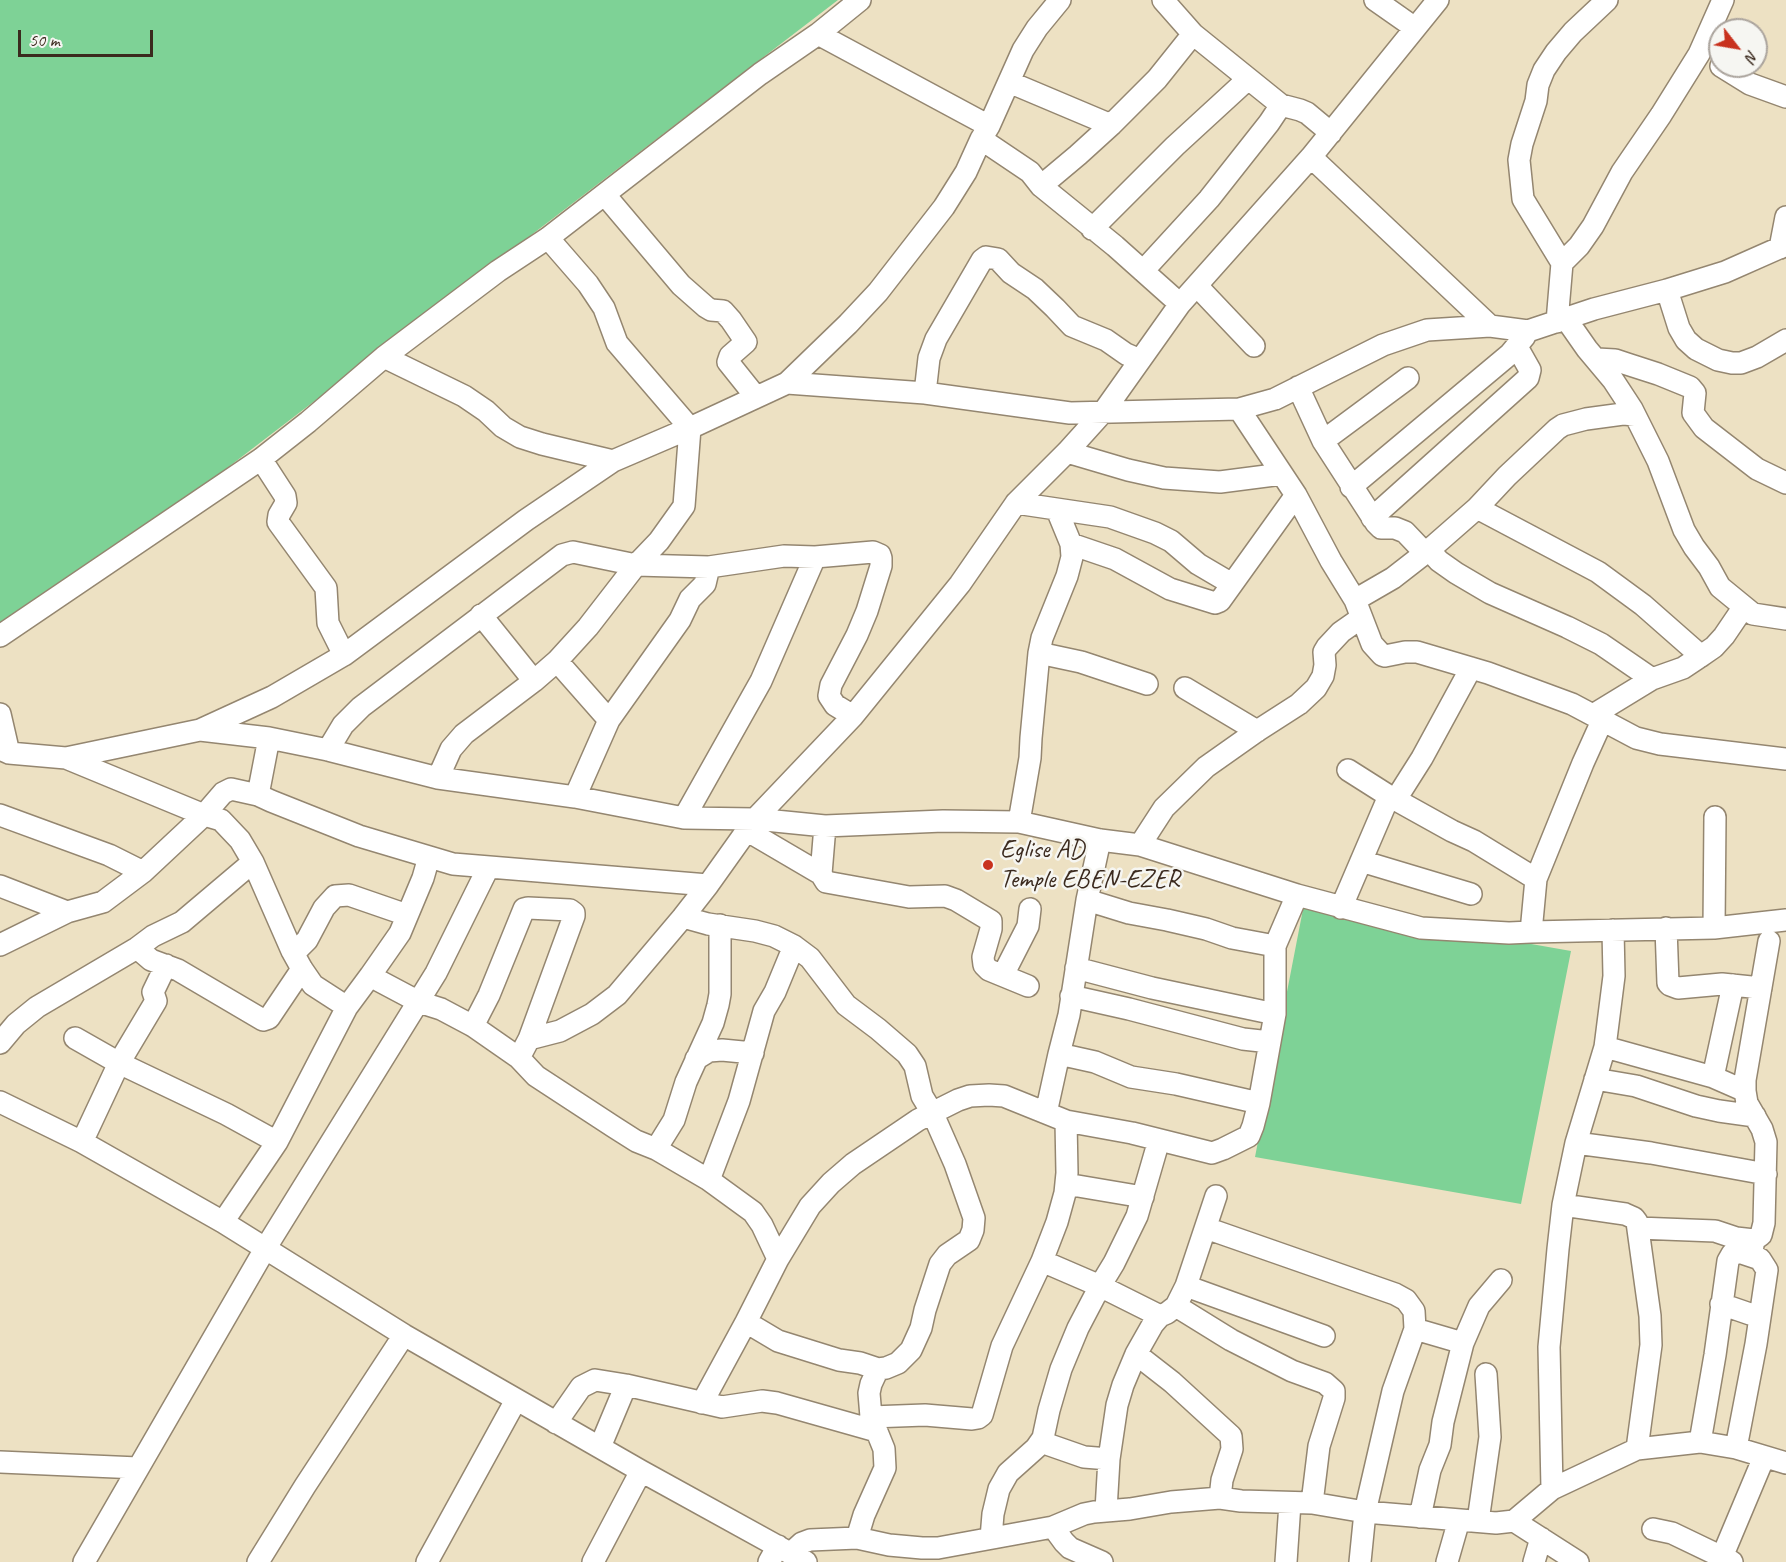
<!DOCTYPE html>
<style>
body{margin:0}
#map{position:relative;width:1786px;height:1562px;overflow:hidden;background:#ede1c3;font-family:Caveat,sans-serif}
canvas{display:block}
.north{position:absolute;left:1708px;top:18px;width:60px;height:60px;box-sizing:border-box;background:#f6f6f2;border:2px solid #aba49d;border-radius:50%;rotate:121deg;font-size:16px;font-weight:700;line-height:24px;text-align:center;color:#3b2a1e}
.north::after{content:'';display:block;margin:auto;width:21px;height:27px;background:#c8321e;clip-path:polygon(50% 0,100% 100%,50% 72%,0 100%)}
.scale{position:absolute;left:18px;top:30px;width:135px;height:27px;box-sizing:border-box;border:3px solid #3b2a1e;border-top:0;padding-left:8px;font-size:18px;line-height:21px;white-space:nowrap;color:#3b2a1e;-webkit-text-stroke:4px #f6f6f2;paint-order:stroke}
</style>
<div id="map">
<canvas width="1786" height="1562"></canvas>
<div class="north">N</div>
<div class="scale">50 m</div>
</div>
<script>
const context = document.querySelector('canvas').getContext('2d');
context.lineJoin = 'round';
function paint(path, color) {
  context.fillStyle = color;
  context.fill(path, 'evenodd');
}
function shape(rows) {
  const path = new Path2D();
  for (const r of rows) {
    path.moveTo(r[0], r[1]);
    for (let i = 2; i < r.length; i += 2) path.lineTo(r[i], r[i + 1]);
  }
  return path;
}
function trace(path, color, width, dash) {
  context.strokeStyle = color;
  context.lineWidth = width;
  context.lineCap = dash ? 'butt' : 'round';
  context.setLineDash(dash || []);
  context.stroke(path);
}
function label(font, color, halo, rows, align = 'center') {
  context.font = font + ' Caveat,sans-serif';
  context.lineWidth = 5;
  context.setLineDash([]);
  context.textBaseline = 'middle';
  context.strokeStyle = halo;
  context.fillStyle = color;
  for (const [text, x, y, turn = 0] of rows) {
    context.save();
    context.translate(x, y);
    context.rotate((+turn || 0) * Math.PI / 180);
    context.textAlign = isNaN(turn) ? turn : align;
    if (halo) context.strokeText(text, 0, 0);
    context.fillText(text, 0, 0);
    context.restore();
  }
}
paint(shape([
 [0,0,838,0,0,642],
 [1304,904,1571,951,1521,1204,1255,1157]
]), '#7ed296');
const minor = shape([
 [1163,0,1193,34,1281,105,1300,110,1307,113,1331,133],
 [1375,0,1415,28],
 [818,34,989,126],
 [1721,66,1750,84,1786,97],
 [1009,82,1111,125],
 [981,139,1030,172,1041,186,1115,246,1180,304],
 [1311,157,1490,326],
 [1041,186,1078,155,1111,125,1157,79,1193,34],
 [605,195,681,285,706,307,711,310,723,311,731,320,746,342,730,356,728,362,756,397],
 [1092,229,1175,146,1248,79],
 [1780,248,1786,217],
 [1562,263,1579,246,1593,226,1622,172,1661,115,1699,54,1723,0],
 [1143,271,1209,199,1269,123,1281,105],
 [1197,286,1254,346],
 [1667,290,1679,328,1686,340,1696,349,1718,360,1732,363,1741,363,1757,357,1786,340],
 [1566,319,1587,349,1613,380,1632,409,1658,461,1684,530,1694,547,1709,567,1720,587,1753,614,1786,619],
 [1557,322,1562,263,1523,199,1519,160,1522,144,1536,101,1538,85,1544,70,1556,52,1573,32,1607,0],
 [384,357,464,396,486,411,503,427,520,437,542,444,613,461],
 [1597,359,1615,360,1627,364,1658,374,1690,387,1695,393,1693,413,1704,428,1757,469,1786,483],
 [787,383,848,324,878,292,944,207,966,172,981,139,989,126,1023,50,1037,28,1060,0],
 [1298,387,1323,441,1376,523,1381,528,1395,528,1405,532,1425,553],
 [925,393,929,358,936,339,982,260,986,257,998,259,1011,273,1035,289,1055,308,1072,326,1106,340,1126,354,1140,360],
 [1239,409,1296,495,1331,561,1355,600,1372,644,1382,655,1385,656,1405,652,1417,652,1488,673,1572,704,1636,738,1660,744,1786,759],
 [1323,441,1408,378],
 [1067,452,1128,470,1164,478,1220,482,1282,474],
 [261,459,285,496,286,503,279,515,278,522,326,588,328,623,344,655],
 [1351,487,1510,354,1525,336],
 [1016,503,1110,517,1155,533,1171,541,1198,564,1232,584],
 [1477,508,1598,572,1643,605,1701,656],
 [1372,518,1528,378,1530,370,1517,347],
 [1071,544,1115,559,1170,589,1215,603,1220,601,1296,495],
 [1429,550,1439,561,1456,573,1490,593,1567,627,1601,644,1652,679],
 [815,557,873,552,880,555,881,558,881,566,867,611,857,635,831,685,829,696,835,705,853,716],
 [1355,600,1393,578,1429,550,1477,508,1507,476,1557,429,1563,425,1586,419,1623,414,1635,415],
 [481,615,534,681],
 [0,636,261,459,308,422,384,357,498,271,548,238,760,74,818,34,860,0],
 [1039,653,1081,662,1147,684],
 [557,661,609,720],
 [1185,688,1257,731],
 [0,714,9,753],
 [1593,715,1652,679,1683,668,1701,656,1714,647,1724,636,1743,608],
 [1602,721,1583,763,1536,879,1531,932,1714,928,1786,920],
 [200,730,272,697,344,655,526,520,613,461,690,428,787,383,925,393,1070,413,1239,409,1275,399,1383,345,1427,330,1490,326,1528,331,1594,309,1667,290,1725,272,1786,245],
 [0,749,9,753,66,758,200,730,269,738,328,750,438,778,575,797,684,818,755,819,825,826,943,821,1019,822,1100,840,1140,845,1297,895,1421,928,1509,933,1531,932],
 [328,750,343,725,361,707,562,555,573,552,636,565,709,567,784,556,815,557,761,681,684,818],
 [66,758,204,815,221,820,240,840,253,862,292,951,302,969,313,985,347,1007],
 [1348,770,1389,796,1452,831,1474,841,1536,879],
 [438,778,451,749,464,734,534,681,557,661,588,627,636,565,659,541,684,506,690,428,617,343,604,308,588,284,548,238],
 [258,795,269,738],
 [575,797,609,720,680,620,690,599,705,584,709,567],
 [1396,799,1422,758,1471,668],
 [0,815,109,855,143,872],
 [1019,822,1030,758,1031,738,1039,653,1042,638,1067,576,1072,557,1071,544,1057,510],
 [825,826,821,874,826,882,909,897,945,896,956,900,991,921,991,929,983,957,984,965,989,970,1028,986],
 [746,830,821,874],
 [1140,845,1164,808,1206,767,1257,731,1299,704,1316,688,1323,676,1325,665,1324,652,1327,647,1341,632,1361,618],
 [1361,861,1471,894],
 [0,886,67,912],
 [1087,900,1129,913,1167,920,1206,929,1232,938,1275,946],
 [1341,908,1389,796],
 [683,917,708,924,755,931,774,936,794,946,810,958,846,1005,878,1029,907,1054,915,1066,922,1096,933,1114,955,1164,974,1218,973,1230,969,1240,947,1255,940,1264,925,1310,921,1328,911,1350,898,1363,886,1368,878,1369,871,1384,869,1393,871,1417,884,1449,885,1468,864,1515,857,1538],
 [1666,928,1668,983,1670,985,1678,988,1722,984,1761,988],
 [1714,928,1715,817],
 [0,945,67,912,103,902,143,872,204,815,223,793,231,789,258,795,271,801,359,836,453,864,708,885],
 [137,948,151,960,178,970,263,1020,269,1018,302,969],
 [292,951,297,950,307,940,324,908,335,896,349,895,407,915],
 [1076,968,1152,988,1275,1014],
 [1003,975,1028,926,1030,909],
 [370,976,419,1002,441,1009,473,1026,519,1058,529,1039,560,1031,592,1014,617,995,683,917,708,885,755,819,853,716,960,584,1016,503,1067,452,1104,411,1180,304,1311,157,1438,0],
 [1071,996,1129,1009,1243,1039,1270,1042],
 [473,1026,489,995,524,909,528,908,570,910,574,913,574,916,529,1039],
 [75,1038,119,1063,226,1114,277,1142],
 [0,1043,16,1024,37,1007,137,948,153,936,182,922,253,862],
 [1605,1047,1713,1077,1745,1091],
 [1059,1054,1095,1062,1131,1077,1176,1084,1259,1103],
 [519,1058,536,1076,614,1127,636,1141,656,1149,709,1180,753,1212,762,1225,778,1259],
 [696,1059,709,1051,722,1050,753,1053],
 [1713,1077,1733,985],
 [1595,1079,1636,1086,1696,1106,1719,1111,1755,1116],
 [0,1102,82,1142,223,1222,404,1335,641,1471,806,1562],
 [1046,1113,1059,1054,1069,1015,1087,900,1100,840],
 [82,1142,119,1063,156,1001,153,992,166,965],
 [1576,1143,1651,1153,1766,1174],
 [656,1149,674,1120,686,1082,713,1023,718,1005,720,994,720,925],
 [709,1180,739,1101,764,1011,775,992,794,946],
 [1066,1184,1143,1197],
 [1563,1205,1625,1214,1634,1218,1637,1222,1650,1316,1651,1345,1637,1449],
 [223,1222,277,1142,347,1007,370,976,400,933,423,878,429,857],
 [1206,1228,1395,1294,1406,1300,1414,1311,1415,1329,1393,1391,1365,1512,1360,1562],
 [1638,1228,1715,1231,1736,1238,1754,1240],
 [1042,1261,1100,1286,1160,1316],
 [1186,1286,1324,1336],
 [1721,1304,1750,1314,1760,1315],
 [1176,1306,1231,1340,1292,1371,1325,1383,1334,1391,1334,1398,1319,1446,1312,1503],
 [746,1322,778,1341,839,1360,860,1363,878,1369],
 [1415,1329,1463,1343],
 [1136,1354,1172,1382,1231,1436,1232,1449,1222,1480,1220,1498],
 [702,1403,746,1322,778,1259,810,1206,831,1183,853,1164,918,1120,958,1100,970,1096,989,1095,1004,1096,1066,1121,1132,1133,1212,1153,1223,1149,1249,1136,1253,1126,1259,1103,1275,1014,1275,946,1297,895],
 [871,1417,925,1415,972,1419,978,1418,982,1415,1002,1346,1042,1261,1057,1222,1065,1193,1067,1173,1066,1121],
 [556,1423,581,1387,595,1380,626,1385,722,1407,762,1401,777,1403,876,1431],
 [1041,1442,1084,1457,1109,1459],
 [1700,1442,1715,1355,1728,1261,1732,1254,1736,1251,1751,1256,1754,1240,1761,1235,1764,1223,1766,1142,1762,1129,1747,1103,1745,1091,1745,1080,1769,941],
 [600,1447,626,1385],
 [1736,1448,1756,1344,1767,1270,1760,1259,1751,1256],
 [0,1462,138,1468],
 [1552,1489,1549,1347,1558,1249,1563,1205,1576,1143,1605,1047,1614,976,1613,930],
 [1106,1510,1109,1459,1117,1405,1123,1385,1136,1354,1153,1324,1160,1316,1167,1313,1176,1306,1186,1286,1216,1196],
 [1420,1517,1430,1470,1440,1445,1443,1422,1463,1343,1479,1306,1501,1280],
 [1478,1521,1490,1437,1486,1374],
 [1514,1521,1578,1562],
 [1053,1527,1064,1542,1070,1548,1102,1562],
 [1653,1529,1672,1533,1722,1557],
 [991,1538,993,1514,999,1489,1008,1473,1036,1448,1043,1438,1049,1410,1061,1369,1078,1328,1100,1286,1114,1263,1137,1216,1159,1140],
 [791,1553,802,1543,810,1540,857,1538,889,1545,922,1548,938,1548,1053,1527,1084,1514,1094,1512,1130,1509,1171,1502,1220,1498,1241,1501,1312,1503,1365,1512,1496,1523,1514,1521,1552,1489,1637,1449,1700,1442,1736,1448,1786,1463],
 [84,1562,265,1249,436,973,488,868],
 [258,1562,305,1486,404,1335],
 [427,1562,516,1400],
 [593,1562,641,1471],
 [769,1562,778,1546],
 [1286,1562,1290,1503],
 [1447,1562,1459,1520],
 [1534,1562,1541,1538],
 [1732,1562,1722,1557,1764,1457]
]);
trace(minor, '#948670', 24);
trace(minor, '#fff', 21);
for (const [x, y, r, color] of [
 [988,865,6,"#c8321e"]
]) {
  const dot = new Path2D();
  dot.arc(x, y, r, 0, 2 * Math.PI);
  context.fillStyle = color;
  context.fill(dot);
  trace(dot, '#f6f6f2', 2);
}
label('26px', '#3b2a1e', '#f6f6f2', [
 ["Eglise AD",1000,850],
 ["Temple EBEN-EZER",1000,880]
], 'left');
</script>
